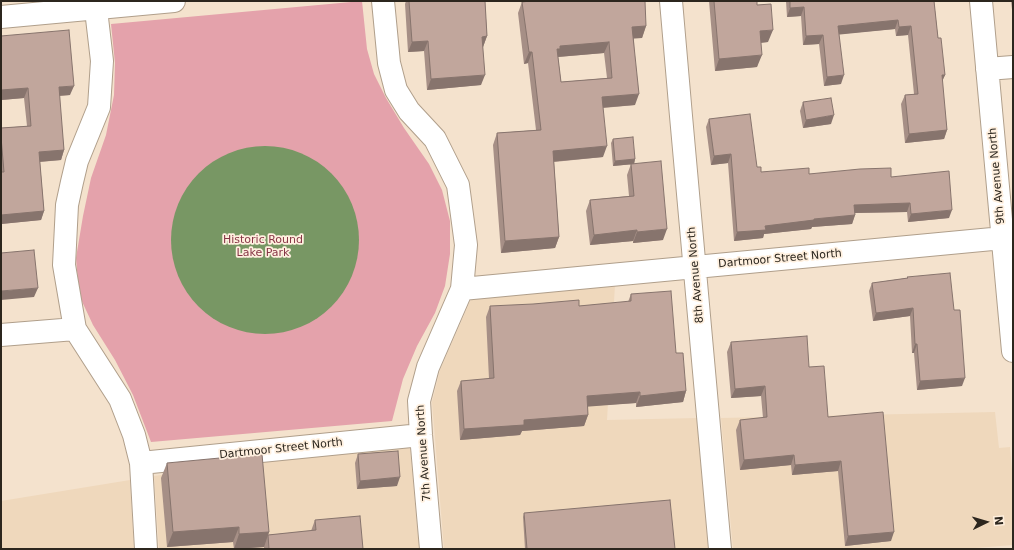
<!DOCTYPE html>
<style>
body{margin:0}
#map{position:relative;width:1014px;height:550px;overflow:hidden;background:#f4e2cd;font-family:"DejaVu Sans",sans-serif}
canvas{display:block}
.frame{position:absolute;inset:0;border:2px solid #2c261e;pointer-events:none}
.north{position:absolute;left:966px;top:502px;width:40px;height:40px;-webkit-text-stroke:3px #fff0df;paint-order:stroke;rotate:85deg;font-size:11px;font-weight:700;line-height:16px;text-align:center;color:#2c261e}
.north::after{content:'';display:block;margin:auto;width:14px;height:18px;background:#2c261e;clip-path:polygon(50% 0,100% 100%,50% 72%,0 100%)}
</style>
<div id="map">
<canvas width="1014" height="550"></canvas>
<div class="frame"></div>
<div class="north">N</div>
</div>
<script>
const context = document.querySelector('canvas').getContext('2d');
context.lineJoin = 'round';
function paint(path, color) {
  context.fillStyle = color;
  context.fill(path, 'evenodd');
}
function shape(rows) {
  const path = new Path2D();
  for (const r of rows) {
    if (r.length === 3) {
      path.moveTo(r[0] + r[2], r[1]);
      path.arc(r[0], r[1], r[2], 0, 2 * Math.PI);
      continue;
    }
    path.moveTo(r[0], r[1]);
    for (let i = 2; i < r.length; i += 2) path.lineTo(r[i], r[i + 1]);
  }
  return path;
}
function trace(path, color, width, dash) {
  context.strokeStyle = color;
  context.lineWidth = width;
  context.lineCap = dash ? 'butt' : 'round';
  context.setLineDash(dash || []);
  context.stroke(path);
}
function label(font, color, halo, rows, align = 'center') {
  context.font = font + ' "DejaVu Sans",sans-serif';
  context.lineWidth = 3.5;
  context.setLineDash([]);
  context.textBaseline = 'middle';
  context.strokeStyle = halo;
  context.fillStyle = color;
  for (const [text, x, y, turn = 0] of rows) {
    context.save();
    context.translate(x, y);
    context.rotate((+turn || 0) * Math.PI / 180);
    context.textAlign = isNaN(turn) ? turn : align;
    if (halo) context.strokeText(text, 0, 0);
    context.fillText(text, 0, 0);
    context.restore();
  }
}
paint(shape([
 [615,285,607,420,697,418,708,549,444,549,432,402,440,370,471,299],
 [995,412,999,448,1010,447,1013,481,1013,545,963,549,733,549,721,418],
 [410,447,419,549,159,549,154,476,230,465],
 [130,480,134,549,1,549,1,501]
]), '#efd8bc');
paint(shape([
 [362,1,367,49,374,74,386,98,404,128,429,164,442,190,450,221,450,254,445,286,435,313,417,346,403,379,392,421,151,442,133,395,115,360,93,325,79,295,76,258,83,216,91,178,106,135,114,95,115,63,111,24]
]), '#e4a2ab');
paint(shape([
 [265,240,94]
]), '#789764');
const minor = shape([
 [95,1,102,61,99,107,77,161,72,182,67,205,64,265,75,329,120,399,134,435,141,463,146,549],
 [383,1,389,63,396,90,409,111,435,139,458,185,466,245,462,289,428,367,419,401,421,435,431,549],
 [671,1,681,116,720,549],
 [981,1,1013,351],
 [1,17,174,1],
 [987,69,1013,67],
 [462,289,1003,238],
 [1,335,75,329],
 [141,463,421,435]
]);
trace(minor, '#b09f8b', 24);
trace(minor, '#fff', 22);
paint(shape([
 [406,1,485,1,487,36,483,47,481,85,427,90,424,51,408,52,405,4],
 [709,1,757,1,757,5,768,42,761,43,757,67,715,71],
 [786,1,934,1,938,38,945,75,942,81,947,130,944,139,905,143,901,104,905,95,914,94,908,35,896,36,895,29,839,34,841,84,824,86,819,44,803,45,801,16,787,17],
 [1011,1,1013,1,1013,18],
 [522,2,646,26,642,38,634,38,635,105,603,108,603,157,554,162,559,237,555,248,501,253,493,145,497,133,536,130,528,63,524,64,518,13],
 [604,53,607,78,561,82,558,57],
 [1,36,70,95,59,96,64,150,61,160,40,162,44,211,41,220,1,224,1,128,27,126,24,98,1,100],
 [803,102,831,124,803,128,800,111],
 [709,119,761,172,891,177,949,218,908,222,907,212,855,213,855,215,852,224,812,227,811,229,764,234,763,238,734,241,728,163,711,165,706,127],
 [613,139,635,159,634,164,613,166,611,143],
 [631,164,663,240,633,243,633,241,590,245,586,211,590,200,629,196,627,175],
 [907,277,954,310,962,386,917,390,914,353,912,353,910,316,873,321,869,291,872,283,907,278],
 [631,294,676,353,686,391,683,402,636,407,636,403,587,406,588,415,584,426,522,431,520,435,460,440,457,391,461,381,489,379,486,317,490,306,579,306,628,302],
 [731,342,809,367,828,417,891,541,845,546,838,471,792,475,791,465,740,470,736,430,740,420,763,418,761,396,731,398,727,352],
 [358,454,397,486,357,489,355,463],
 [167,463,269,532,268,535,311,531,315,520,363,549,264,549,264,547,234,549,233,542,167,547,161,478],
 [524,513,675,549,525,549,523,517]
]), '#a68f86');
paint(shape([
 [804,7,801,16,787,17,790,8],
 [898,20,895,29,835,35,838,26],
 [646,26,642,38,628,39,632,27],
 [911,26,908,35,896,36,899,27],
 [773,30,768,42,756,43,760,31],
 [823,35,819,44,803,45,806,36],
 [487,36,483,47,478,48,482,37],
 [428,41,424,51,408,52,412,42],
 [609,42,604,53,557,57,557,49,560,46],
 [529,52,532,52,528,63,524,64],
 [762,55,757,67,715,71,719,59],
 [485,75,481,85,427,90,431,79],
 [844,75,841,84,824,86,827,77],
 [942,75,945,75,941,84],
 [74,86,70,95,55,96,59,87],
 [28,88,24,98,1,100,1,90],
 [639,94,635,105,598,108,602,97],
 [834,115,831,124,803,128,806,120],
 [947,130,944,139,905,143,909,134],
 [607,146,603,157,549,162,553,151],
 [64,150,61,160,36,162,39,152],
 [731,154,728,163,711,165,714,156],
 [635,159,634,164,613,166,615,161],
 [910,203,907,212,851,213,854,205],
 [952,210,949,218,908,222,911,214],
 [44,211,41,220,1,224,1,215],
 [855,215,852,224,812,227,811,229,764,234,763,238,734,241,737,232,765,226,814,219],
 [667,229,663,240,633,243,637,232],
 [637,230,633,241,590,245,594,235],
 [559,237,555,248,501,253,505,241],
 [38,288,34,297,1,300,1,291],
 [913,308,910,316,873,321,876,313],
 [915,344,917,344,914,353,912,353],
 [965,378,962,386,917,390,920,381],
 [765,386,761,396,731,398,735,389],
 [686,391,683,402,636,407,640,396],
 [640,392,636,403,583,407,587,396],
 [588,415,584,426,522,431,520,435,460,440,464,429,524,420],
 [794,455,791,465,740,470,744,460],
 [841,461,838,471,792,475,795,465],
 [400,477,397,486,357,489,360,481],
 [239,527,233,542,167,547,173,532],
 [269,532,264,547,234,549,239,534],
 [894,532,891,541,845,546,848,536]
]), '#87746d');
const building = shape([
 [409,1,485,1,487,36,482,37,485,75,431,79,428,41,412,42,409,1],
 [530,1,645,1,646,26,632,27,639,94,602,97,607,146,553,151,559,237,505,241,497,133,541,130,532,52,529,52,522,2,530,1],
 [609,42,612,78,561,82,557,49,560,49,560,46,609,42],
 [714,1,757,1,757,5,771,4,773,30,760,31,762,55,719,59,714,1],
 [790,1,934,1,938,38,941,38,945,75,942,75,947,130,909,134,905,95,918,94,911,26,899,27,898,20,838,26,844,75,827,77,823,35,806,36,804,7,790,8,790,1],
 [69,30,74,86,59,87,64,150,39,152,44,211,1,215,1,172,4,172,1,137,1,128,31,126,28,88,1,90,1,36,69,30],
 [831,98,834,115,806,120,803,102,831,98],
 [750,114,757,167,761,167,761,172,809,168,809,174,860,169,891,168,891,177,949,171,952,210,911,214,910,203,854,205,855,215,814,219,814,220,765,226,766,230,737,232,731,154,714,156,709,119,750,114],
 [633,137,635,159,615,161,613,139,633,137],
 [661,161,667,229,637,232,637,230,594,235,590,200,634,196,631,164,661,161],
 [34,250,38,288,1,291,1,253,34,250],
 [950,273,954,310,960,310,965,378,920,381,917,344,915,344,913,308,876,313,872,283,908,278,907,277,950,273],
 [671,291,676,353,683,353,686,391,640,396,640,392,587,396,588,415,524,420,524,425,464,429,461,381,494,378,490,306,533,304,579,300,579,306,631,301,631,294,671,291],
 [807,336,809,367,824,366,828,417,883,412,894,532,848,536,841,461,795,465,794,455,744,460,740,420,767,417,765,386,735,389,731,342,807,336],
 [398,451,400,477,360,481,358,454,398,451],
 [262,454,269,532,239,534,239,527,173,532,167,463,262,454],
 [670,500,675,549,527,549,524,513,670,500],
 [360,516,363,549,269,549,268,535,316,530,315,520,360,516]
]);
paint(building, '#c1a69c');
trace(building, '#87746d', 1);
label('11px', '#2c261e', '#fff0df', [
 ["9th Avenue North",997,176,-95],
 ["Dartmoor Street North",780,259,-5],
 ["8th Avenue North",696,275,-95],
 ["Dartmoor Street North",281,449,-6],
 ["7th Avenue North",424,453,-94]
]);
label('11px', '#873546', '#fff0df', [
 ["Historic Round",263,240],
 ["Lake Park",263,253]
]);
</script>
